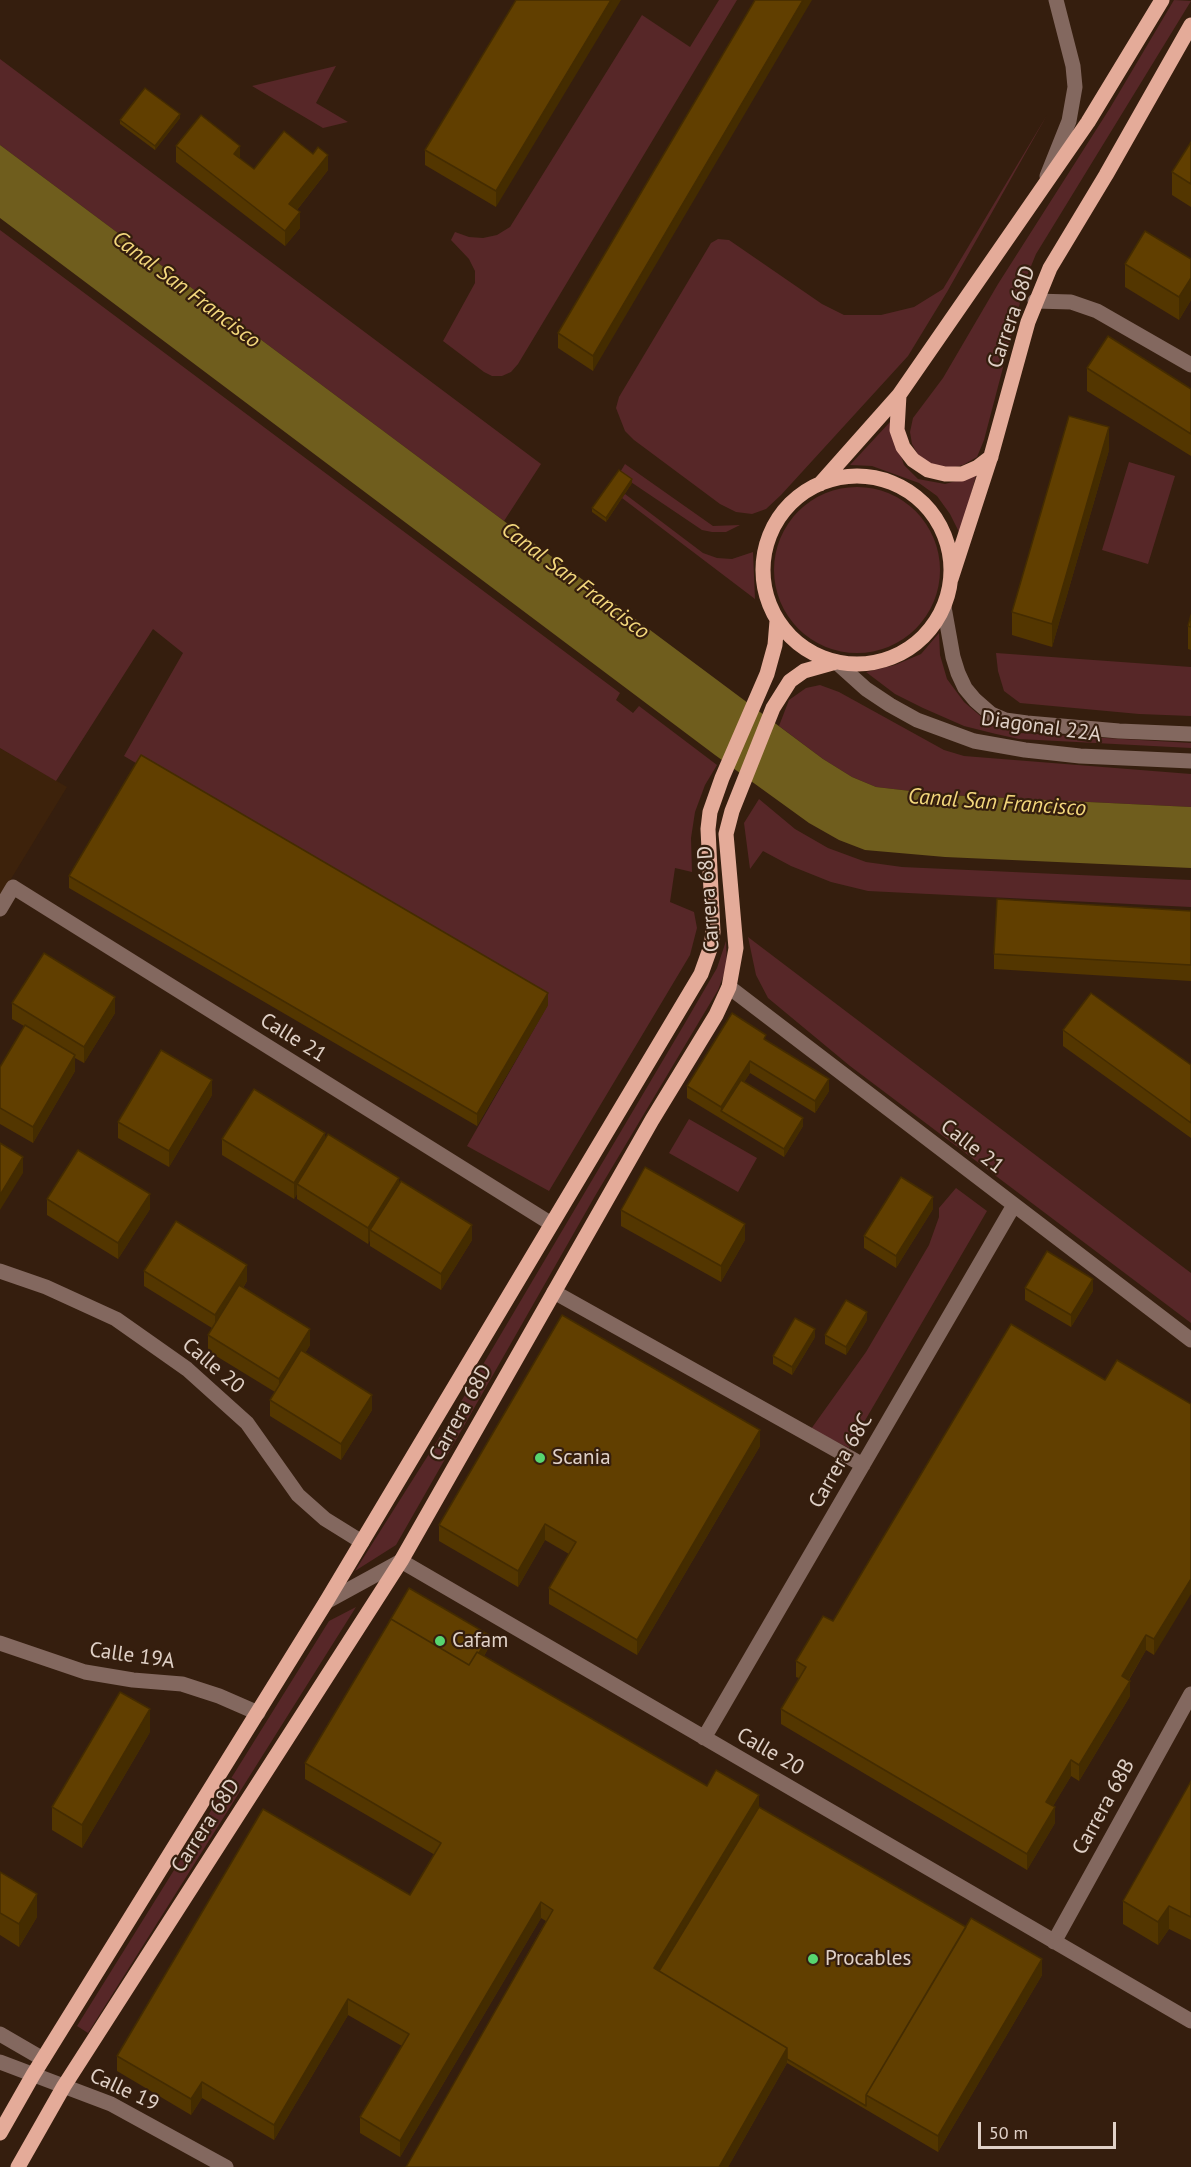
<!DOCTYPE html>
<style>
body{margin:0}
#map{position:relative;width:1191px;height:2167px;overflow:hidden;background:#351e0e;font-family:"PT Sans",sans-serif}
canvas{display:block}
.scale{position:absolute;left:978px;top:2122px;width:138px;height:27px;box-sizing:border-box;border:3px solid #e0d1c7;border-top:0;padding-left:8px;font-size:18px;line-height:21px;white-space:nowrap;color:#e0d1c7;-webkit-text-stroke:4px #351e0e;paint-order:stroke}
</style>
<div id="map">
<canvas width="1191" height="2167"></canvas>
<div class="scale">50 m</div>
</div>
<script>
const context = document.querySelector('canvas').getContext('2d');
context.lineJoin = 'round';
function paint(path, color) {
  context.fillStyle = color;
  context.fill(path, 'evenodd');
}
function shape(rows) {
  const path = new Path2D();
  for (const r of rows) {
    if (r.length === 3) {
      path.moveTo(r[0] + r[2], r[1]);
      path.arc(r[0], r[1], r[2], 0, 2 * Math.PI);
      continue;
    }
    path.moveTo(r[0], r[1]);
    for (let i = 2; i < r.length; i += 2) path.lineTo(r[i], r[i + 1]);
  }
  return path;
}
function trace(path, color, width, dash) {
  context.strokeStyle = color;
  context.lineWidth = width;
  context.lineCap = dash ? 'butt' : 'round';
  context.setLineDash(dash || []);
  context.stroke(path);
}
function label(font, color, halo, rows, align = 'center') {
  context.font = font + ' "PT Sans",sans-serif';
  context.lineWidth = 4.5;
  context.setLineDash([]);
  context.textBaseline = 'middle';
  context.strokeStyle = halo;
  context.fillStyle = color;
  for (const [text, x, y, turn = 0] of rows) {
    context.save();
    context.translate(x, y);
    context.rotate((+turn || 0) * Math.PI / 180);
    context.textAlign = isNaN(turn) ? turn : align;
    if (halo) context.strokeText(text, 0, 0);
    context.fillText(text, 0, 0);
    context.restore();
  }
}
paint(shape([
 [0,748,67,787,0,897]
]), '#3d220b');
paint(shape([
 [719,0,737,0,518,364,511,372,502,376,492,376,484,372,443,341,475,283,475,271,469,259,451,240,455,232,469,237,483,238,497,235,510,227,642,15,690,47],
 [1174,0,1191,1,1036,254,1027,276,984,440,977,457,963,465,948,469,936,468,918,455,912,444,910,432,913,418,943,378,998,284,1110,108],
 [0,59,541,464,504,521,0,145],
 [336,66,316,103,348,122,323,128,252,86],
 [1047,115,947,292,908,356,781,495,766,509,752,514,736,512,720,504,634,440,625,431,616,408,619,397,711,243,718,239,729,240,822,304,844,315,881,315,914,307,943,289],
 [0,230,620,693,616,700,633,713,639,706,717,765,705,785,695,812,691,838,692,872,675,868,670,902,694,912,697,928,690,955,549,1191,467,1146,548,1005,124,756,183,653,153,629,56,781,0,748],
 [890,422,904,465,918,479,945,484,963,479,977,472,960,534,950,514,937,496,919,483,872,466,850,465],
 [1129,462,1175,476,1148,564,1102,550],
 [625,464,713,526,740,525,726,532,712,532,702,530,619,474],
 [857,570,83],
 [625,494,703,553,717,558,732,559,753,552,755,599,622,498],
 [939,633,940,655,947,679,964,702,991,725,1020,733,1191,743,1191,748,1019,739,996,734,964,726,923,708,895,694,866,672,895,665,921,654],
 [996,653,1191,667,1191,716,1139,714,1020,703,1004,691,998,671],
 [820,685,839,692,944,750,964,756,1191,774,1191,807,945,795,876,787,852,777,823,759,779,726,789,700,806,688],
 [759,799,795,829,828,848,866,862,902,867,1191,880,1191,907,868,891,831,882,791,866,763,851,750,869,744,823],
 [748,937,1191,1273,1191,1323,850,1066,768,998,756,975],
 [726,941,727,967,718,990,595,1196,396,1545,355,1571,446,1427,685,1023,717,968],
 [689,1119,757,1158,738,1192,669,1153],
 [956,1188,987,1211,849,1448,811,1429,866,1352,929,1245,939,1217,939,1208],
 [356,1607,88,2033,77,2026,329,1621]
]), '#572728');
paint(shape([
 [0,145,823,759,852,777,876,787,945,795,1191,807,1191,868,945,857,865,850,839,840,809,823,715,755,0,218]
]), '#6f5d1d');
trace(shape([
 [1047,176,1069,121,1075,87,1073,66,1056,0],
 [1035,301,1071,302,1097,311,1191,365],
 [944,607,953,657,958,673,965,688,975,700,991,714,1005,720,1027,723,1119,731,1191,734],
 [836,662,866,689,890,705,917,720,974,741,1025,750,1080,756,1191,761],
 [0,909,13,887,550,1223],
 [729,987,1191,1340],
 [0,1271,46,1287,116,1319,187,1369,247,1423,298,1495,325,1519,362,1542],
 [554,1292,863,1465],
 [326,1602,401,1561,1191,2021],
 [0,1643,85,1672,133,1680,182,1684,219,1696,258,1713],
 [704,1738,1014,1205],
 [1054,1942,1191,1694],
 [0,2034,43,2059],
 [0,2062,111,2104,226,2167]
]), '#83685f', 15);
trace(shape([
 [899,395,897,430,903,447,913,460,928,470,945,474,962,474,978,467,991,457],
 [857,570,94],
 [820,484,899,395,1088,122,1162,0],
 [951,579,991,456,1028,322,1050,268,1106,175,1191,25],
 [0,2133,33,2075,326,1602,701,974,711,946,713,932,708,829,710,812,722,778,767,674,775,645,777,621],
 [18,2167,64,2086,401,1561,652,1120,716,1015,729,987,736,948,726,834,732,811,773,708,790,681,804,671,836,662]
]), '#e4ab99', 15);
paint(shape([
 [516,0,496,207,425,165,425,150],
 [755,0,593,371,558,348,558,333],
 [180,118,155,150,120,124,120,120],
 [1191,142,1191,207,1172,195,1172,172],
 [176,146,240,159,254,169,328,170,297,210,300,228,285,246,176,162],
 [1191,259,1191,300,1179,320,1125,287,1125,264],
 [1087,368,1191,389,1191,456,1087,391],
 [1109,450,1052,647,1012,635,1012,612],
 [632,483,606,522,592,512,592,508],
 [1191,615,1191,650,1188,649,1188,626],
 [69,876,548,1005,477,1126,69,888],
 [1191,911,1191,981,994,969,994,954],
 [12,1003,115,1013,84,1063,75,1058,75,1071,33,1143,0,1124,0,1067,24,1026,12,1019],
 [1063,1030,1191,1065,1191,1138,1063,1046],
 [766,1041,829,1091,815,1113,750,1073,744,1082,803,1126,784,1157,687,1098,687,1086],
 [212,1095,169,1167,118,1138,118,1122],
 [222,1139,325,1139,399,1183,472,1240,441,1290,370,1246,370,1240,368,1244,297,1199,297,1194,294,1199,222,1155],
 [47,1199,150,1209,118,1259,47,1215],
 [933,1209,896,1268,864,1248,864,1236],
 [621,1210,745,1240,721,1282,621,1226],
 [144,1271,247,1281,243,1288,310,1345,305,1353,372,1410,341,1460,270,1416,270,1400,275,1392,208,1351,208,1335,212,1328,144,1286],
 [1025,1288,1093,1291,1071,1327,1025,1300],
 [867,1320,846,1355,825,1344,825,1335],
 [815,1337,792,1375,773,1364,773,1356],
 [1105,1380,1191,1404,1154,1655,1146,1650,1129,1680,1130,1696,1079,1781,1071,1776,1053,1806,1055,1823,1027,1870,781,1724,781,1709,799,1678,796,1677,796,1661,833,1621],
 [760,1446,637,1655,549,1604,549,1588,569,1554,545,1540,518,1587,439,1541,439,1525],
 [489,1647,484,1656,707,1786,759,1807,1042,1975,938,2152,787,2063,728,2167,406,2167,546,1921,541,1918,400,2157,360,2133,360,2117,402,2046,348,2015,274,2140,202,2098,191,2115,117,2071,117,2056,410,1895,435,1855,305,1779,305,1763],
 [150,1732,82,1848,52,1830,52,1807],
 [1191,1781,1191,1940,1169,1929,1158,1945,1123,1924,1123,1901],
 [0,1872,37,1917,19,1947,0,1935]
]), '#533600');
paint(shape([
 [611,0,621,0,496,207,496,191],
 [803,0,812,0,593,371,593,356],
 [180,114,180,118,155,150,155,146],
 [240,146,240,162,234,154],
 [328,155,328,170,289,220,289,204],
 [300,212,300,228,285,246,285,231],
 [1191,278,1191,300,1179,320,1179,297],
 [1109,427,1109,450,1052,647,1052,624],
 [632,479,632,483,606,522,606,518],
 [548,993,548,1005,477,1126,477,1114],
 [115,997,115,1013,84,1063,84,1047],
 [75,1055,75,1071,33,1143,33,1127],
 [750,1061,750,1073,725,1113,721,1111,721,1107],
 [829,1079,829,1091,815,1113,815,1101],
 [212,1080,212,1095,169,1167,169,1151],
 [803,1118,803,1126,784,1157,784,1149],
 [325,1133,325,1149,297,1184,297,1194,294,1199,294,1183],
 [23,1157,23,1173,0,1210,0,1195],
 [399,1178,399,1194,370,1230,370,1240,368,1244,368,1228],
 [150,1194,150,1209,118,1259,118,1243],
 [933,1197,933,1209,896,1268,896,1256],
 [745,1224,745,1240,721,1282,721,1266],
 [472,1225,472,1240,441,1290,441,1274],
 [247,1265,247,1281,215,1330,215,1315],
 [1093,1279,1093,1291,1071,1327,1071,1315],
 [867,1312,867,1320,846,1355,846,1347],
 [310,1329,310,1345,279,1395,279,1379],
 [815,1329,815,1337,792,1375,792,1367],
 [372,1395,372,1410,341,1460,341,1444],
 [760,1430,760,1446,637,1655,637,1640],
 [545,1524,545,1540,518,1587,518,1571],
 [1191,1579,1191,1594,1154,1655,1154,1639],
 [489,1635,489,1647,469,1681,469,1669],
 [1146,1635,1146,1650,1122,1691,1122,1676],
 [1130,1681,1130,1696,1079,1781,1079,1765],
 [150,1709,150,1732,82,1848,82,1825],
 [1071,1760,1071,1776,1046,1818,1046,1802],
 [759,1795,759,1811,656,1981,654,1968],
 [1055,1807,1055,1823,1027,1870,1027,1854],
 [37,1894,37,1917,19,1947,19,1924],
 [541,1902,541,1918,400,2157,400,2141],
 [1169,1906,1169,1929,1158,1945,1158,1922],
 [1042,1959,1042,1975,938,2152,938,2136],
 [348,1999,348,2015,274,2140,274,2125],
 [787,2048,787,2063,728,2167,719,2167],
 [202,2082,202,2098,191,2115,191,2099]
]), '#442c00');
const building = shape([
 [516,0,611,0,496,191,425,150,516,0],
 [755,0,803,0,593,356,558,333,755,0],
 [145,88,180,114,155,146,120,120,145,88],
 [201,115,240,146,234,154,254,169,284,131,313,154,318,147,328,155,289,204,300,212,285,231,176,146,201,115],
 [1191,142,1191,184,1172,172,1191,142],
 [1145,231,1191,259,1191,278,1179,297,1125,264,1145,231],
 [1108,336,1191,389,1191,434,1087,368,1108,336],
 [1069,416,1109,427,1052,624,1012,612,1069,416],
 [619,470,632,479,606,518,592,508,619,470],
 [1191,615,1191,627,1188,626,1191,615],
 [141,755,548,993,477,1114,69,876,141,755],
 [997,899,1191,911,1191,965,994,954,997,899],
 [44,953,115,997,84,1047,12,1003,44,953],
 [1091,993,1191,1065,1191,1123,1063,1030,1091,993],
 [732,1013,766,1035,764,1039,829,1079,815,1101,750,1061,721,1107,687,1086,732,1013],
 [25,1025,75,1055,33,1127,0,1108,0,1067,25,1025],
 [161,1050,212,1080,169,1151,118,1122,161,1050],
 [741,1080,803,1118,784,1149,721,1111,741,1080],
 [254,1089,325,1133,294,1183,222,1139,254,1089],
 [328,1134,399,1178,368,1228,297,1184,328,1134],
 [0,1143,23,1157,0,1195,0,1143],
 [78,1150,150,1194,118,1243,47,1199,78,1150],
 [645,1167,745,1224,721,1266,621,1210,645,1167],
 [901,1177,933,1197,896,1256,864,1236,901,1177],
 [401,1181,472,1225,441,1274,370,1230,401,1181],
 [176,1221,247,1265,215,1315,144,1271,176,1221],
 [1047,1251,1093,1279,1071,1315,1025,1288,1047,1251],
 [239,1285,310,1329,279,1379,208,1335,239,1285],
 [846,1300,867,1312,846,1347,825,1335,846,1300],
 [562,1315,760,1430,637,1640,549,1588,576,1542,545,1524,518,1571,439,1525,562,1315],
 [795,1318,815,1329,792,1367,773,1356,795,1318],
 [1011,1324,1105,1380,1117,1360,1191,1404,1191,1579,1154,1639,1146,1635,1122,1676,1130,1681,1079,1765,1071,1760,1046,1802,1055,1807,1027,1854,781,1709,806,1667,796,1661,823,1616,833,1621,1011,1324],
 [301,1350,372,1395,341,1444,270,1400,301,1350],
 [409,1588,489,1635,479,1653,477,1652,469,1665,391,1619,389,1622,409,1588],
 [391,1619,469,1665,477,1652,707,1786,716,1770,759,1795,654,1968,787,2048,719,2167,406,2167,553,1910,541,1902,400,2141,360,2117,409,2034,348,1999,274,2125,202,2082,191,2099,117,2056,263,1809,410,1895,441,1843,305,1763,391,1619],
 [120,1692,150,1709,82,1825,52,1807,120,1692],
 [1191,1781,1191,1917,1169,1906,1158,1922,1123,1901,1191,1781],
 [759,1807,966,1927,866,2095,866,2106,787,2059,787,2048,659,1971,759,1807],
 [0,1872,37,1894,19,1924,0,1913,0,1872],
 [971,1918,1042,1959,938,2136,866,2095,971,1918]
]);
paint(building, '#613f00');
trace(building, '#442c00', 1.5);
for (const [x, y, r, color] of [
 [540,1458,6,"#57d570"],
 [440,1641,6,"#57d570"],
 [813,1959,6,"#57d570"]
]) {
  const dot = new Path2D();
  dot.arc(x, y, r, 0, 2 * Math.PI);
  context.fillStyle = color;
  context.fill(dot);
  trace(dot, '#351e0e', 2);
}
label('21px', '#e0d1c7', '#351e0e', [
 ["Carrera 68D",1012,317,-71],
 ["Diagonal 22A",1041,727,8],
 ["Carrera 68D",709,899,-94],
 ["Calle 21",293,1038,32],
 ["Calle 21",972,1147,38],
 ["Calle 20",213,1366,40],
 ["Carrera 68D",461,1413,-61],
 ["Carrera 68C",841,1461,-60],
 ["Calle 19A",132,1656,8],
 ["Calle 20",770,1752,30],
 ["Carrera 68B",1104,1807,-61],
 ["Carrera 68D",206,1826,-57],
 ["Calle 19",124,2090,25]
]);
label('21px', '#e0d1c7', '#351e0e', [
 ["Scania",552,1458],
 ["Cafam",452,1641],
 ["Procables",825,1959]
], 'left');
label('italic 22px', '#f3d77c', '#351e0e', [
 ["Canal San Francisco",186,290,37],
 ["Canal San Francisco",575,581,37],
 ["Canal San Francisco",997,803,4]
]);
</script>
